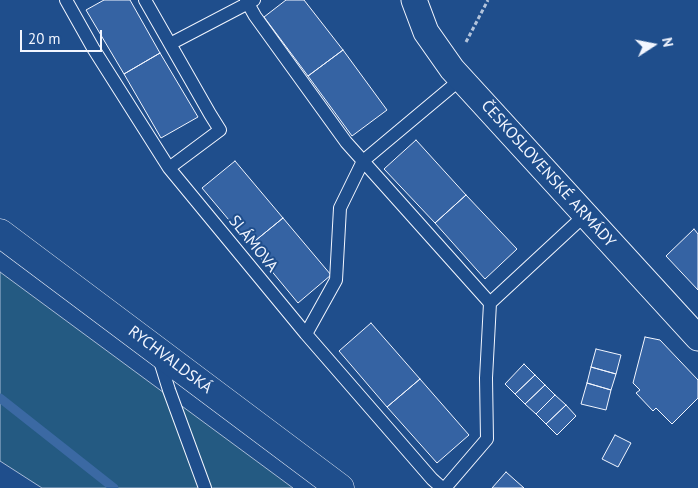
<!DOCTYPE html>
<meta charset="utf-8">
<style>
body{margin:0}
#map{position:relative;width:698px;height:488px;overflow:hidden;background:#1f4e8c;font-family:"PT Sans",sans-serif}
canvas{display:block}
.north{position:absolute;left:628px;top:20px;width:50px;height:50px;-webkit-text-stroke:4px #1f4e8c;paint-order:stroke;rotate:79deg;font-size:14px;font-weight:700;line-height:20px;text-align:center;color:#f2f6ff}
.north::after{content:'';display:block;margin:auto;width:18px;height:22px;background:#f2f6ff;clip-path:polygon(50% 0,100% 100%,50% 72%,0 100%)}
.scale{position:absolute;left:20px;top:30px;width:82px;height:22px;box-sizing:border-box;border:2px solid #f2f6ff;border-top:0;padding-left:6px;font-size:15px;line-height:18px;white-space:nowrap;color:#f2f6ff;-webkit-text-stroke:4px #1f4e8c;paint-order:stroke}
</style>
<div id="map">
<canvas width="698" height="488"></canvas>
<div class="north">N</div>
<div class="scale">20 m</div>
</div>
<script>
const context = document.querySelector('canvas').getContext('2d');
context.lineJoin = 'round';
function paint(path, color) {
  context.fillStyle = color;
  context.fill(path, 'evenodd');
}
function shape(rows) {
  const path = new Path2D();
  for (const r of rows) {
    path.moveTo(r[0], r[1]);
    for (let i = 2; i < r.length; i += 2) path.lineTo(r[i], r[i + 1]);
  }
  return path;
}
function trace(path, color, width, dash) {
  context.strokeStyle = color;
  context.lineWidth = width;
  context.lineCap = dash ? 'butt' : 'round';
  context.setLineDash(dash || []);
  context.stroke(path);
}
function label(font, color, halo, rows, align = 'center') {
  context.font = font + ' "PT Sans",sans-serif';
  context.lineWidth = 4;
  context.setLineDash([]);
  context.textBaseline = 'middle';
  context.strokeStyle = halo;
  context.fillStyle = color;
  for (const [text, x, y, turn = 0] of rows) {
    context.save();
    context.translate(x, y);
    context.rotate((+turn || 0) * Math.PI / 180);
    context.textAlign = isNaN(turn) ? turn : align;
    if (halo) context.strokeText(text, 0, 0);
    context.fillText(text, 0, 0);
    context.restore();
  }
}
const green = shape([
 [0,272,293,488,42,488,0,461,0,272]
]);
paint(green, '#245a82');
trace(green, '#a8bbd7', 1);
trace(shape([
 [0,398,114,488]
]), '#3b69a3', 9);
const building = shape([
 [104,0,130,0,160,53,124,74,86,10,104,0],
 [286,0,304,0,343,50,308,76,264,17,286,0],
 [343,50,387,110,352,136,308,76,343,50],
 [160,53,198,117,161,138,124,74,160,53],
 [416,140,466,195,435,223,384,169,416,140],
 [235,161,283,218,250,245,202,188,235,161],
 [466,195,517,249,485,279,435,223,466,195],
 [283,218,331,275,298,303,250,245,283,218],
 [694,229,698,234,698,290,666,256,694,229],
 [371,323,420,379,387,407,339,351,371,323],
 [645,337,660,340,698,380,698,398,672,424,656,408,653,411,636,393,640,390,633,383,645,337],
 [596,349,621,355,616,374,591,367,596,349],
 [524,364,535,375,515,394,505,384,524,364],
 [591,367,616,374,611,390,587,383,591,367],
 [535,375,545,385,525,404,515,394,535,375],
 [420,379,469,435,437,463,387,407,420,379],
 [587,383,611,390,606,410,581,404,587,383],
 [545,385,555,395,536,414,525,404,545,385],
 [555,395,566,405,546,424,536,414,555,395],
 [566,405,576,416,557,435,546,424,566,405],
 [615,435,631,443,618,467,602,459,615,435],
 [506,472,524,488,492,488,506,472]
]);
paint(building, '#3563a3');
trace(building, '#f2f6ff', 1);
const service = shape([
 [66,0,93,48,169,168,306,334,432,479,442,488],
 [145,0,210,114,220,130,169,168],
 [246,0,255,16,346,142,490,303,585,215],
 [170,44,254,0],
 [306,334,336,280,340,208,363,161,461,79],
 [159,358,169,390,205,488],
 [445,488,487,439,486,378,490,303]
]);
const minor = shape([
 [414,0,426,32,452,69,698,338]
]);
const tertiary = shape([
 [0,233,340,488]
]);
trace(service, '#f2f6ff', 14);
trace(minor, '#f2f6ff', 27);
trace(tertiary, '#f2f6ff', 29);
trace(shape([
 [466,42,488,0]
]), '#b3c4dc', 3, [4, 2.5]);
trace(service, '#1f4e8c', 12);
trace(minor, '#1f4e8c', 25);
trace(tertiary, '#1f4e8c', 28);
label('16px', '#f2f6ff', '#1f4e8c', [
 ["ČESKOSLOVENSKÉ ARMÁDY",548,174,48],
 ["SLÁMOVA",253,244,51],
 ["RYCHVALDSKÁ",170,360,37]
]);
</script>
